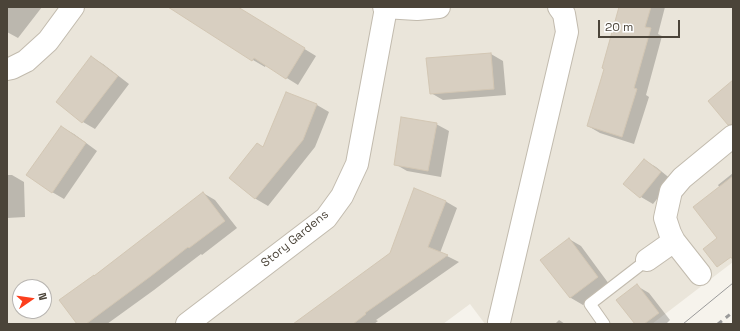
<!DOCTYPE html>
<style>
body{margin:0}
#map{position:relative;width:740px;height:331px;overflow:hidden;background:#f6f3ec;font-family:"Space Grotesk",sans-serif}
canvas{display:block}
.frame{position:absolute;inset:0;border:8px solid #4b4439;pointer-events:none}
.north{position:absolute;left:12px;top:279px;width:40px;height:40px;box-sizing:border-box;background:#fff;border:1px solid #b7b4b0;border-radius:50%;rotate:77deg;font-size:11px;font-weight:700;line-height:16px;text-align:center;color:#4b4439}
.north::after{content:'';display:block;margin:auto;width:14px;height:18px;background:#fc3f1d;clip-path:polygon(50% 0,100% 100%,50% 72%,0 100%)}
.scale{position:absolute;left:598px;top:20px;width:82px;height:18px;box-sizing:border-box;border:2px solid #4b4439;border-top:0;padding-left:5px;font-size:12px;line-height:14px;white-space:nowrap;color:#4b4439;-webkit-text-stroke:3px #fff;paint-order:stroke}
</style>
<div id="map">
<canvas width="740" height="331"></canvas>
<div class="frame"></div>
<div class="north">N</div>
<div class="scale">20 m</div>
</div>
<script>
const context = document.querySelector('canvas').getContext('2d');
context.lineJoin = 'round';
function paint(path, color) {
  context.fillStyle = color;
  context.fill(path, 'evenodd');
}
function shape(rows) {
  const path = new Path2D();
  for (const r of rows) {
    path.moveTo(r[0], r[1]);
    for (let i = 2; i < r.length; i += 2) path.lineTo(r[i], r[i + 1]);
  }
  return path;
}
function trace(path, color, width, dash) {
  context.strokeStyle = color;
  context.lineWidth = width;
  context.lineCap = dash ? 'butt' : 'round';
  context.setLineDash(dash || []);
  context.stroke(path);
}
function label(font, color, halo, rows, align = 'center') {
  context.font = font + ' "Space Grotesk",sans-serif';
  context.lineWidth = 3;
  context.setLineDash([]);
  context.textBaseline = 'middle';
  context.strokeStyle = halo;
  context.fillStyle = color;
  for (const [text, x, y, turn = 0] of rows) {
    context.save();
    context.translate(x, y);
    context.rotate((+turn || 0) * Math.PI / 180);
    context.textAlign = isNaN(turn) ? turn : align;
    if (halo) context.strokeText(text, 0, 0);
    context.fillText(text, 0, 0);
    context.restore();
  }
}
paint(shape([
 [7,7,733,7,733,262,652,324,485,324,470,304,443,324,7,324],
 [20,287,44,287,44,311,20,311]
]), '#eae5da');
paint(shape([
 [7,7,42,7,18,38,7,32],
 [170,7,236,7,316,56,298,85,266,65,265,67,253,60],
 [620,7,665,7,658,34,662,36,646,95,649,97,634,144,600,133,588,126,605,70],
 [491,54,503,61,506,95,443,100,431,93],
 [91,57,103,64,129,84,95,129,83,122,57,102],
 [317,105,329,112,315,147,268,206,256,199,231,178,264,148],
 [436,124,449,131,441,177,407,171,395,164],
 [61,127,74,134,97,151,64,199,52,192],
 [644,160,656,167,672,180,653,204,641,197,625,184],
 [733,173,733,237,720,188,718,185],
 [7,175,12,175,24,182,25,217,7,218],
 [203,193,215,200,237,228,202,255,201,254,154,290,107,324,78,324,94,276,95,276],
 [445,201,457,208,440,253,447,256,459,262,376,320,378,321,374,324,295,324,390,254],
 [569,239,581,246,609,284,583,305,571,298,542,260],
 [637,286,649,293,670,320,666,324,636,324],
 [559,320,565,324,555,324]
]), '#0003');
const building = shape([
 [168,7,238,7,305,48,286,79,254,58,252,61,168,7],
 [619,7,651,7,645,27,651,28,634,88,637,89,622,137,587,126,604,69,602,68,619,7],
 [491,53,494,89,430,94,426,58,491,53],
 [91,56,118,76,82,123,56,102,91,56],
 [733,80,733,124,728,125,708,101,733,80],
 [286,92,317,104,303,140,255,199,229,178,257,143,263,147,286,92],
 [401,117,437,123,428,171,394,165,401,117],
 [61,126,86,143,52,193,26,175,61,126],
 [644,159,661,172,640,198,623,184,644,159],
 [733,176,733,260,731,257,717,267,703,249,717,238,693,207,733,176],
 [414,188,446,201,428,247,448,255,365,313,366,314,353,324,293,324,390,253,414,188],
 [203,192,225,221,189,248,188,247,151,276,86,324,77,324,59,300,94,275,94,276,203,192],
 [569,238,598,277,570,298,540,260,569,238],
 [637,284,659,313,644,324,635,324,616,300,637,284]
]);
paint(building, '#d8cfc1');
trace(building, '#d3c7b4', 1);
const service = shape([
 [604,324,590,304,647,260]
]);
const minor = shape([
 [7,69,12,68,26,61,48,41,73,7],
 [647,260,674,241],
 [700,274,674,241,670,233,665,218,671,191,682,178,733,136],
 [499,322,567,32,564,14,559,7],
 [187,324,326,218,342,196,357,164,386,8]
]);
const tertiary = shape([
 [384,7,417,9,439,7]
]);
trace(service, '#c2bbae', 13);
trace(minor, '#c2bbae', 24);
trace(tertiary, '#c2bbae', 24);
trace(service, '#fff', 11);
trace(minor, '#fff', 22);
trace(tertiary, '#fff', 22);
trace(shape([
 [683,324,733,283]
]), '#9a9a9a', 1);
trace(shape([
 [718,324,733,312]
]), '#9a9a9a', 3, [5, 5]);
label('12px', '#4b4439', '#fff', [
 ["Story Gardens",295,239,-39]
]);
</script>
